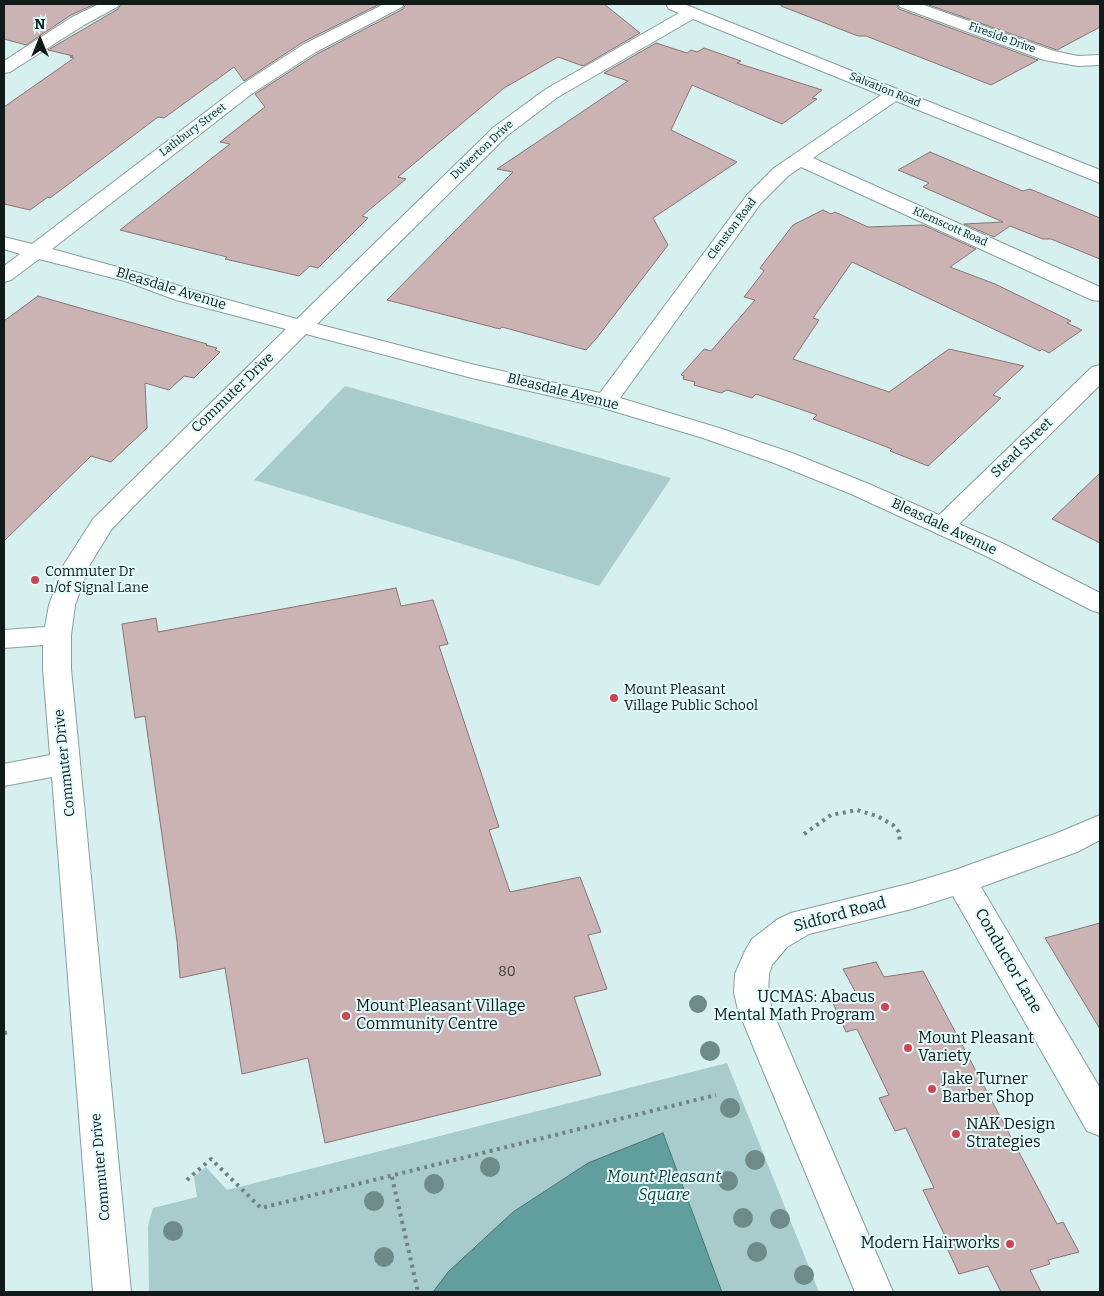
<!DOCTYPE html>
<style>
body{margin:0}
#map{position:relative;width:1104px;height:1296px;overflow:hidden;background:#d6f0ef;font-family:Bitter,serif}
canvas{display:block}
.frame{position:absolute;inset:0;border:5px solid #101a19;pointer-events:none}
.north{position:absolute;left:15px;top:15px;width:50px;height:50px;-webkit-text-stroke:4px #e3fdfc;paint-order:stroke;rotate:0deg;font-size:14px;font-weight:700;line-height:20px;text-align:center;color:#101a19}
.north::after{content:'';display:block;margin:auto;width:18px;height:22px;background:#101a19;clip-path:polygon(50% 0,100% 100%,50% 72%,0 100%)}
</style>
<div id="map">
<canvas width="1104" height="1296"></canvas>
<div class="frame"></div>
<div class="north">N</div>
</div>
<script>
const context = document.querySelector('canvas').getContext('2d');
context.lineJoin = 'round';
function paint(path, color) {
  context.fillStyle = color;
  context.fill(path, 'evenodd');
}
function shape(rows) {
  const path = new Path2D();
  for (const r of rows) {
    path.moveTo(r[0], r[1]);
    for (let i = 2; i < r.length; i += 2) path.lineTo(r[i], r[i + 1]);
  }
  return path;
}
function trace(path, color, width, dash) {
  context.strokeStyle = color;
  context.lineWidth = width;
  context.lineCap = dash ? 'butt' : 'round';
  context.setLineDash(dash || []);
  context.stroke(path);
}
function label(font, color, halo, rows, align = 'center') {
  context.font = font + ' Bitter,serif';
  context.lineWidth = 4;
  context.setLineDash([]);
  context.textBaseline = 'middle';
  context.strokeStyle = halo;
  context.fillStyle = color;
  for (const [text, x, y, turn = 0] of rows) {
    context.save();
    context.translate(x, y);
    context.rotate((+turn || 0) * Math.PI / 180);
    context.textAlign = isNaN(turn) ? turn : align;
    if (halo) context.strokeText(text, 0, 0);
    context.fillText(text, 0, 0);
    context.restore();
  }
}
paint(shape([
 [345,386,671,478,599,586,254,480],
 [727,1063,819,1292,149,1292,148,1226,153,1208,197,1197,194,1177,206,1167,227,1190]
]), '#a7cccb');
const water = shape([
 [663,1133,722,1292,433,1292,448,1272,513,1212,588,1163,663,1133]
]);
paint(water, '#609f9e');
trace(water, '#487776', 1);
const building = shape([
 [4,4,95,4,71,15,26,45,4,39,4,4],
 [121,4,380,4,303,42,244,81,234,67,164,118,158,117,50,198,48,197,30,210,4,204,4,107,74,58,70,57,73,56,48,50,118,9,121,4],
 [406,4,604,4,640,33,583,66,558,57,504,88,398,177,406,179,362,216,368,218,318,268,310,266,299,276,225,259,227,257,120,230,230,144,220,142,265,107,255,94,317,54,403,9,406,4],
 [781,4,896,4,899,9,1038,60,991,85,866,36,858,36,781,6,781,4],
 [926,4,1100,4,1100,27,1057,50,926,4],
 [656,43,687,53,691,50,697,52,704,48,741,61,737,63,822,90,812,98,817,99,782,124,692,85,671,130,737,162,653,218,668,245,596,339,586,350,502,327,500,329,387,300,513,172,497,169,628,81,604,73,656,43],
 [930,152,1023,191,1030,189,1100,218,1100,259,1051,239,1043,239,1010,226,994,237,964,224,1003,222,923,187,929,183,898,170,930,152],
 [823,210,831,214,835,212,868,227,923,225,976,249,950,267,995,284,1071,321,1067,323,1082,330,1049,353,1042,349,1040,351,852,262,813,318,819,320,793,359,889,392,949,349,1024,366,993,395,1001,398,928,466,890,451,892,449,813,419,817,415,756,394,752,398,727,390,721,393,694,385,695,382,683,379,684,376,681,375,704,349,711,351,755,300,744,297,764,271,760,268,793,225,823,210],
 [38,296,207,344,206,345,217,348,215,350,220,352,194,378,184,376,169,390,145,383,147,428,111,462,91,456,4,541,4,321,38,296],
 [1100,473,1100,543,1052,519,1100,473],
 [396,588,401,606,433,600,448,644,439,646,499,827,489,830,510,892,580,877,601,932,588,935,607,989,574,997,601,1075,325,1143,308,1058,242,1074,225,968,180,978,177,941,145,716,135,718,122,624,156,618,158,632,396,588],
 [1100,923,1100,1029,1045,938,1100,923],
 [876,962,884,977,923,971,1057,1224,1063,1222,1079,1252,1048,1260,1050,1264,1030,1270,1041,1292,1001,1292,988,1266,959,1274,942,1237,945,1236,923,1190,934,1188,906,1128,895,1131,879,1098,889,1095,857,1029,846,1032,832,1001,857,995,843,969,876,962]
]);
paint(building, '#cbb3b3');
trace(building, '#897373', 1);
const minor = shape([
 [99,4,119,4,117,7,84,25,10,72,4,73,4,61,72,17,99,4],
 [384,4,404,4,402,7,316,52,253,93,52,249,139,273,192,290,297,319,494,127,546,89,679,13,669,9,667,6,668,4,684,4,1100,170,1100,183,896,101,813,158,1100,287,1100,301,1092,300,801,167,788,176,761,203,620,398,719,428,792,453,869,484,939,515,1092,367,1100,365,1100,385,959,524,1004,544,1100,593,1100,613,1091,610,986,556,851,494,774,463,703,438,600,407,472,378,306,334,131,509,111,530,89,566,75,605,71,635,71,669,131,1292,93,1292,52,777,4,786,4,764,50,755,43,669,43,645,4,648,4,630,45,627,49,605,63,566,93,519,286,329,176,300,125,281,39,259,11,280,4,282,4,266,20,254,4,249,4,237,32,244,241,85,304,44,384,4],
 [693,19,881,95,774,168,747,195,600,393,475,365,317,324,508,135,558,97,693,19],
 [898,4,921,4,1054,51,1078,56,1100,55,1100,65,1078,66,1044,60,900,7,898,4],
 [1100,815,1100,840,1077,852,981,887,1100,1088,1100,1136,1087,1131,953,896,912,909,809,934,787,947,772,965,769,974,768,993,772,1010,893,1292,855,1292,738,1010,734,993,735,974,745,951,752,939,778,919,791,913,912,883,955,870,1055,834,1100,815]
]);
trace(minor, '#869f9e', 2);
trace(shape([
 [804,834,831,815,857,810,877,816,893,825,899,832,900,843],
 [4,1033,10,1032],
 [392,1177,418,1292],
 [187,1180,211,1159,261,1208,716,1095]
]), '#708281', 4, [3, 4.5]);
paint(minor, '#fff');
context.fillStyle = '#6e8b8a';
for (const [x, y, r] of [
 [698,1004,9],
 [710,1051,10],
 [730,1108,10],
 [755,1160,10],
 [490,1167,10],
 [728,1181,10],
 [434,1184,10],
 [374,1201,10],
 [743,1218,10],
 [780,1219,10],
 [173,1231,10],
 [757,1252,10],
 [384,1257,10],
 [804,1275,10]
]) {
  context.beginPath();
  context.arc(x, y, r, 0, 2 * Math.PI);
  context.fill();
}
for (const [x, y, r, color] of [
 [35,580,5,"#d24252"],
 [614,698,5,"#d24252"],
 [885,1007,5,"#d24252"],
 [346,1016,5,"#d24252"],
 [908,1048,5,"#d24252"],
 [932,1089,5,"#d24252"],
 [956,1134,5,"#d24252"],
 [1010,1244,5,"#d24252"]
]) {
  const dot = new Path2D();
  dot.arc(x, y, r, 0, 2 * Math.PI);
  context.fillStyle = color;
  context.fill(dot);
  trace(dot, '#e3fdfc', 2);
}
label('11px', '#101a19', '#e3fdfc', [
 ["Fireside Drive",1002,38,20],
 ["Salvation Road",885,90,22],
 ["Lathbury Street",193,130,-37],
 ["Dulverton Drive",482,150,-43],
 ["Klemscott Road",950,227,24],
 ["Clenston Road",732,229,-53]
]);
label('14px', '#101a19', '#e3fdfc', [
 ["Bleasdale Avenue",171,289,17],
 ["Bleasdale Avenue",563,392,14],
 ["Commuter Drive",233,393,-44],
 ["Stead Street",1022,448,-44],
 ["Bleasdale Avenue",944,527,25],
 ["Commuter Drive",65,763,-96],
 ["Commuter Drive",101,1167,-95]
]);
label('14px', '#101a19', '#e3fdfc', [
 ["Commuter Dr",45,572],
 ["n/of Signal Lane",45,588],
 ["Mount Pleasant",624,690],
 ["Village Public School",624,706]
], 'left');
label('14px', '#3f4040', null, [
 ["80",507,972]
]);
label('16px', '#101a19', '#e3fdfc', [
 ["Sidford Road",840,915,-15],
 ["Conductor Lane",1008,961,60]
]);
label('16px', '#101a19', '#e3fdfc', [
 ["UCMAS: Abacus",875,998,"right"],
 ["Mental Math Program",875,1016,"right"],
 ["Mount Pleasant Village",356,1007],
 ["Community Centre",356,1025],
 ["Mount Pleasant",918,1039],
 ["Variety",918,1057],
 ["Jake Turner",942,1080],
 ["Barber Shop",942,1098],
 ["NAK Design",966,1125],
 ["Strategies",966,1143],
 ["Modern Hairworks",1000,1244,"right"]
], 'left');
label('italic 16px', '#183938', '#e3fdfc', [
 ["Mount Pleasant",664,1178],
 ["Square",664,1196]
]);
</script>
